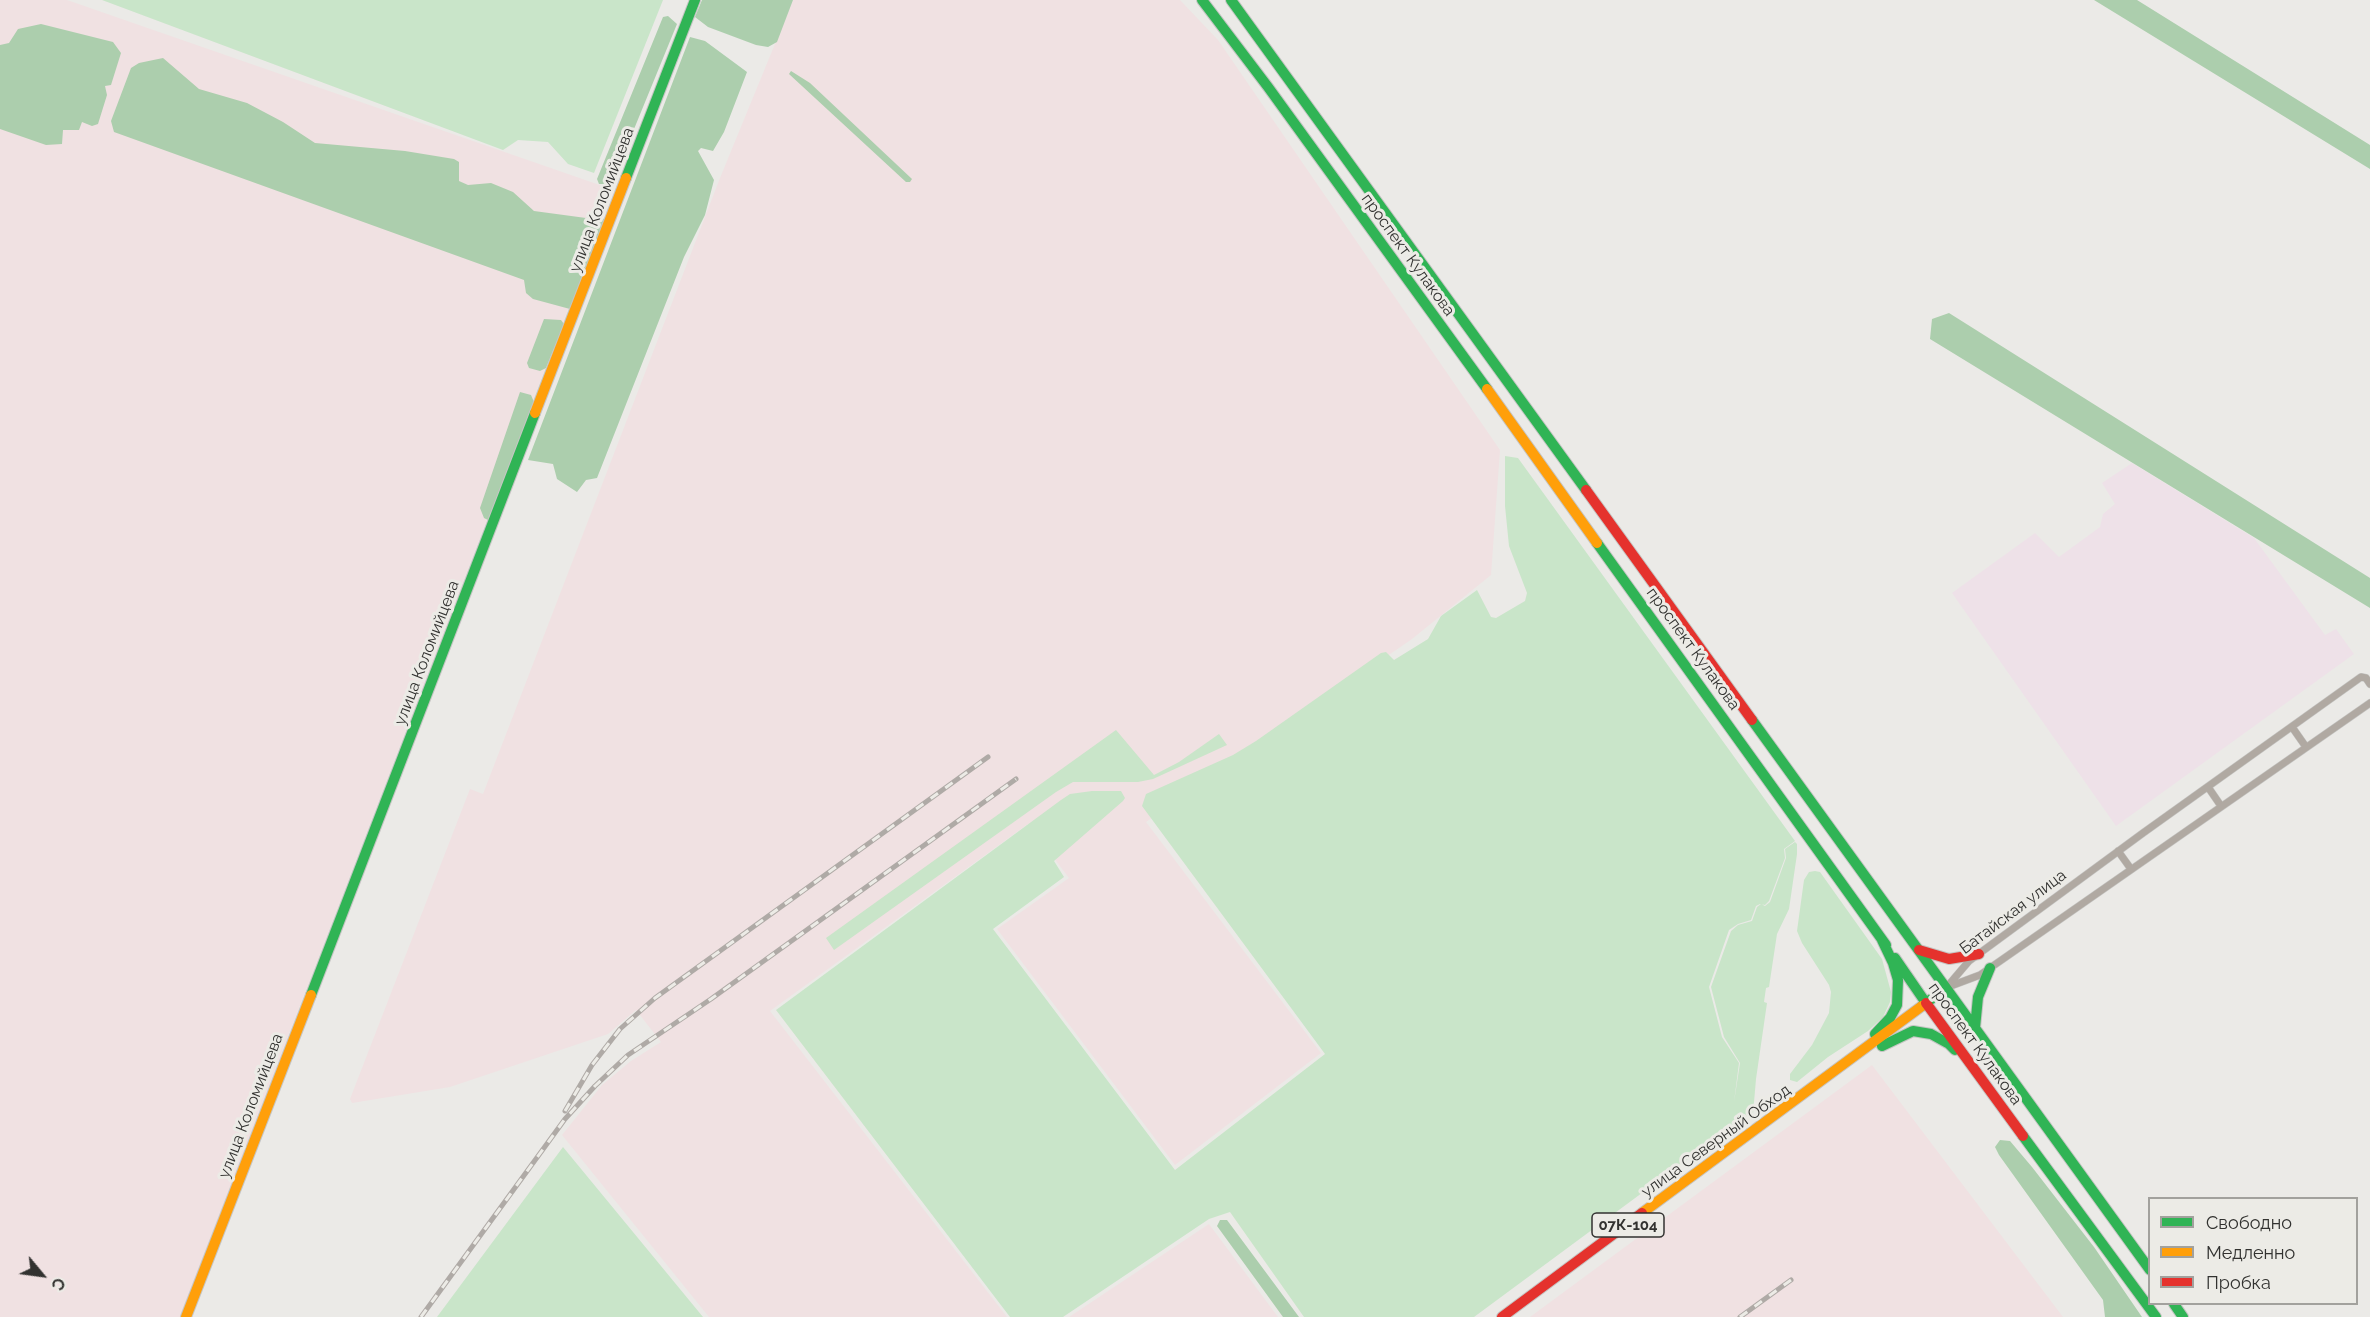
<!DOCTYPE html>
<meta charset="utf-8">
<style>
body{margin:0}
#map{position:relative;width:2370px;height:1317px;overflow:hidden;background:#ebeae7;font-family:Raleway,sans-serif}
canvas{display:block}
.legend{position:absolute;left:2148px;top:1197px;width:210px;height:108px;box-sizing:border-box;background:#ecebe6;border:2px solid #a2a19d;margin:0;padding:8px 10px;list-style:none;font-size:18px;color:#323230}
.legend li{display:flex;align-items:center;gap:12px;height:30px}
.legend b{width:30px;border:2px solid #a2a19d}
.north{position:absolute;left:12px;top:1245px;width:60px;height:60px;-webkit-text-stroke:4px #ecebe6;paint-order:stroke;rotate:119deg;font-size:16px;font-weight:700;line-height:24px;text-align:center;color:#323230}
.north::after{content:'';display:block;margin:auto;width:21px;height:27px;background:#323230;clip-path:polygon(50% 0,100% 100%,50% 72%,0 100%)}
</style>
<div id="map">
<canvas width="2370" height="1317"></canvas>
<ul class="legend">
<li><b style="height:8px;background:#30b455"></b>Свободно</li>
<li><b style="height:8px;background:#ff9f0a"></b>Медленно</li>
<li><b style="height:8px;background:#e5322d"></b>Пробка</li>
</ul>
<div class="north">С</div>
</div>
<script>
const context = document.querySelector('canvas').getContext('2d');
context.lineJoin = 'round';
function paint(path, color) {
  context.fillStyle = color;
  context.fill(path, 'evenodd');
}
function shape(rows) {
  const path = new Path2D();
  for (const r of rows) {
    path.moveTo(r[0], r[1]);
    for (let i = 2; i < r.length; i += 2) path.lineTo(r[i], r[i + 1]);
  }
  return path;
}
function trace(path, color, width, dash) {
  context.strokeStyle = color;
  context.lineWidth = width;
  context.lineCap = dash ? 'butt' : 'round';
  context.setLineDash(dash || []);
  context.stroke(path);
}
function label(font, color, halo, rows, align = 'center') {
  context.font = font + ' Raleway,sans-serif';
  context.lineWidth = 6;
  context.setLineDash([]);
  context.textBaseline = 'middle';
  context.strokeStyle = halo;
  context.fillStyle = color;
  for (const [text, x, y, turn = 0] of rows) {
    context.save();
    context.translate(x, y);
    context.rotate((+turn || 0) * Math.PI / 180);
    context.textAlign = isNaN(turn) ? turn : align;
    if (halo) context.strokeText(text, 0, 0);
    context.fillText(text, 0, 0);
    context.restore();
  }
}
paint(shape([
 [2132,463,2254,538,2325,635,2336,629,2354,654,2116,826,1952,593,2035,533,2059,557,2100,527,2103,514,2115,504,2102,483]
]), '#eee1e8');
paint(shape([
 [0,0,67,0,614,190,180,1317,0,1317],
 [793,0,1180,0,1218,40,1500,450,1491,575,1412,639,1146,822,1321,1053,1175,1165,997,929,1069,878,1028,824,770,1011,1007,1317,709,1317,562,1135,602,1085,631,1061,661,1042,636,1010,608,1034,450,1087,352,1103,350,1099,470,789,483,794,720,178],
 [1872,1065,2063,1317,1530,1317],
 [1209,1224,1278,1317,1069,1317]
]), '#f0e1e2');
paint(shape([
 [102,0,663,0,594,173,568,164,548,142,518,140,503,150],
 [1505,456,1518,458,1795,841,1784,849,1785,858,1769,901,1765,905,1760,904,1756,906,1751,920,1738,924,1729,930,1709,987,1722,1037,1739,1063,1734,1102,1740,1063,1724,1037,1711,987,1731,931,1738,925,1752,921,1757,907,1761,904,1765,906,1770,902,1786,858,1785,849,1795,842,1797,844,1797,854,1789,909,1777,934,1769,987,1766,988,1764,1002,1767,1003,1756,1079,1753,1114,1734,1125,1474,1317,1304,1317,1230,1212,1209,1219,1063,1317,1010,1317,776,1010,1061,800,1070,794,1092,791,1121,791,1125,798,1123,801,1054,861,1064,877,993,929,1175,1170,1325,1054,1142,806,1146,794,1233,755,1256,741,1381,653,1386,652,1394,660,1428,639,1441,616,1477,590,1491,617,1496,618,1525,601,1527,593,1509,546,1505,506],
 [1116,730,1154,775,1179,762,1219,734,1227,745,1153,779,1138,782,1073,782,1056,792,834,950,826,938],
 [1815,871,1820,872,1882,959,1891,992,1890,1002,1883,1017,1868,1031,1828,1057,1797,1082,1790,1080,1790,1074,1812,1045,1829,1013,1831,992,1829,985,1802,943,1797,931,1804,880,1809,872],
 [563,1147,703,1317,437,1317]
]), '#c9e5c9');
paint(shape([
 [702,0,793,0,777,42,768,47,756,45,708,27,695,17],
 [2094,0,2137,0,2370,145,2370,169],
 [668,16,677,24,614,178,608,184,599,184,597,179,663,17],
 [41,24,113,42,121,53,111,85,105,86,107,95,98,124,92,126,82,122,79,130,63,130,62,144,46,145,0,129,0,45,9,43,18,29],
 [690,37,705,41,747,72,724,132,713,151,701,148,698,151,714,180,705,215,684,257,597,478,586,480,577,492,557,479,553,464,528,460],
 [163,58,199,89,247,103,283,122,315,143,405,151,454,159,459,162,459,181,468,185,491,183,513,192,534,211,586,218,596,214,604,219,606,225,570,309,533,299,526,293,524,280,114,132,111,121,131,68,139,63],
 [791,71,810,83,912,179,910,182,906,182,789,74],
 [1949,313,2370,578,2370,608,1930,339,1932,319],
 [544,319,561,320,564,324,546,368,540,371,529,368,527,363],
 [520,392,531,395,534,402,488,520,484,518,480,508],
 [2000,1140,2010,1141,2032,1167,2094,1247,2142,1317,2105,1317,2103,1300,1999,1155,1995,1147],
 [1220,1220,1227,1220,1299,1317,1283,1317,1217,1226]
]), '#accead');
const street = shape([
 [2292,727,2306,747],
 [2208,787,2221,806],
 [2118,851,2131,869],
 [1948,987,1980,975,2370,703],
 [1946,988,1969,961,2143,833,2361,677,2366,678,2370,684]
]);
const fast = shape([
 [1202,0,1268,87,1487,389],
 [1231,0,1586,490],
 [626,178,695,0],
 [1597,543,1886,945],
 [1752,720,1946,988],
 [1895,958,1926,1003],
 [311,995,535,413],
 [1922,1006,1946,988,2150,1270],
 [1975,1028,1978,997,1990,968],
 [1875,1034,1890,1018,1897,1005,1898,980,1893,963,1882,940],
 [1882,1046,1913,1031,1931,1034,1949,1044,1955,1050],
 [2023,1136,2156,1317],
 [2174,1304,2183,1317]
]);
const slow = shape([
 [1487,389,1597,543],
 [535,413,626,178],
 [1642,1213,1922,1006],
 [186,1317,311,995]
]);
const jam = shape([
 [1586,490,1752,720],
 [1919,950,1949,959,1979,954],
 [1926,1003,2023,1136],
 [1502,1317,1642,1213]
]);
trace(street, '#c5c5c3', 8);
trace(fast, '#c5c5c3', 12);
trace(slow, '#c5c5c3', 12);
trace(jam, '#c5c5c3', 12);
trace(street, '#b0a9a2', 7);
trace(fast, '#30b455', 10);
trace(slow, '#ff9f0a', 10);
trace(jam, '#e5322d', 10);
const rail = shape([
 [565,1111,592,1065,620,1029,655,998,988,757],
 [421,1317,565,1119,595,1086,628,1055,711,999,1016,779],
 [1740,1317,1791,1280]
]);
trace(rail, '#afaaa6', 5);
trace(rail, '#ecebe6', 3, [9]);
for (const [x, y, w] of [
 [1628,1225,72]
]) {
  const box = new Path2D();
  box.roundRect(x - w / 2, y - 12, w, 24, 4.5);
  context.fillStyle = '#ecebe6';
  context.fill(box);
  trace(box, '#323230', 1.5);
}
label('bold 15px', '#323230', null, [
 ["07К-104",1628,1225]
]);
label('16px', '#323230', '#ecebe6', [
 ["улица Коломийцева",602,200,-69],
 ["проспект Кулакова",1408,255,54],
 ["проспект Кулакова",1693,649,54],
 ["улица Коломийцева",427,653,-69],
 ["Батайская улица",2013,912,-37],
 ["проспект Кулакова",1975,1044,54],
 ["улица Коломийцева",251,1106,-69],
 ["улица Северный Обход",1716,1141,-36]
]);
</script>
